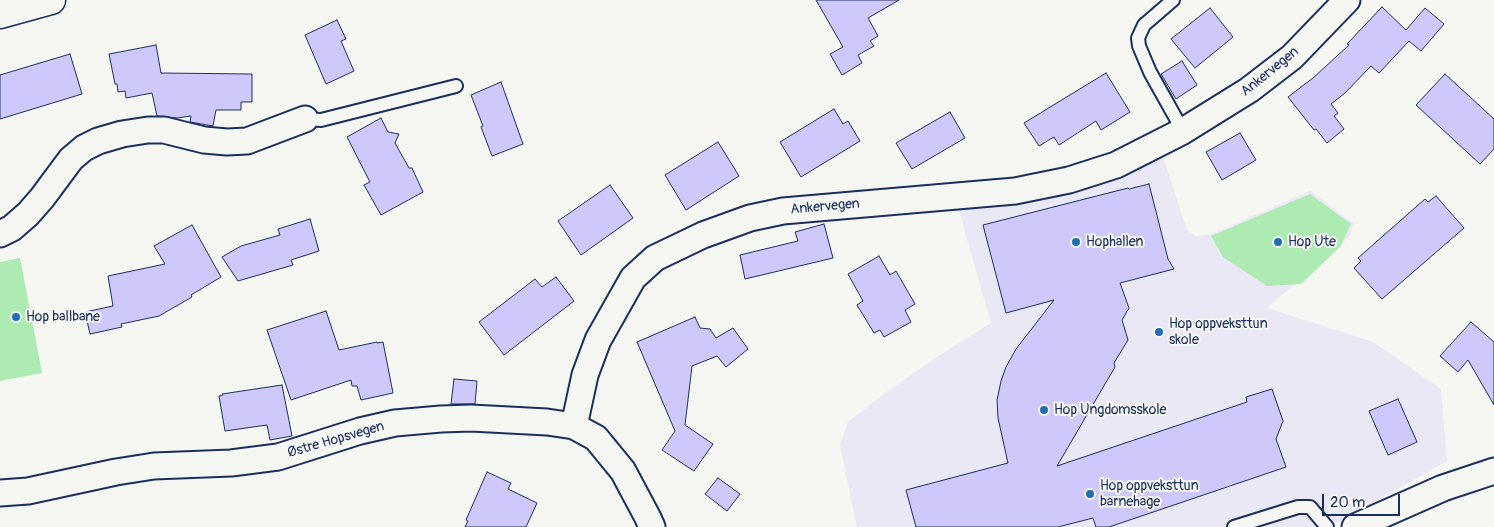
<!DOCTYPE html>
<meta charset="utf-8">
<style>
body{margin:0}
#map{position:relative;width:1494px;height:527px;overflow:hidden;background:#f6f6f2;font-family:Pangolin,sans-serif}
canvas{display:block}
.scale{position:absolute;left:1322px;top:494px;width:78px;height:22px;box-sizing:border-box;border:2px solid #1b2f5e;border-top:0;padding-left:6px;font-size:15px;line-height:18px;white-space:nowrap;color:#1b2f5e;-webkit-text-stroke:4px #f6f6f2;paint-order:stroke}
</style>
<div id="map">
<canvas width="1494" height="527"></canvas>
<div class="scale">20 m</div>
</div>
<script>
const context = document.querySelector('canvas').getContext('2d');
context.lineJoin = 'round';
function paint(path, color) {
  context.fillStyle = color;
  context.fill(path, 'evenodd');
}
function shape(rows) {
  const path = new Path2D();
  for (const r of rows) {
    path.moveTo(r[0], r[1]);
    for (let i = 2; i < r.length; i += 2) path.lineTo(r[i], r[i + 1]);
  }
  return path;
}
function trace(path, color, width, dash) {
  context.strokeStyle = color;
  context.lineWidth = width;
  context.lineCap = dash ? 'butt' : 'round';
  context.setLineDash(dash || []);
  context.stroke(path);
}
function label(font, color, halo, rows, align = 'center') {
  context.font = font + ' Pangolin,sans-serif';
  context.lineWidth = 4;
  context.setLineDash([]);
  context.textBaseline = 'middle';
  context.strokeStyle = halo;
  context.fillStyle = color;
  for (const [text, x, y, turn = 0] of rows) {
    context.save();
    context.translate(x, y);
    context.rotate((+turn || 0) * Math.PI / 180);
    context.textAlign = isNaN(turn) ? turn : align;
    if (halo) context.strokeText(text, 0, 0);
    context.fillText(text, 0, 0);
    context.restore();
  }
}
paint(shape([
 [1163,157,1187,230,1196,236,1209,235,1310,191,1353,223,1350,236,1267,308,1373,342,1441,389,1447,461,1330,527,857,527,840,446,848,422,885,393,943,353,991,323,958,207,1095,180]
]), '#eae8f5');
paint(shape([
 [1310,194,1351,224,1340,247,1301,284,1267,286,1223,257,1211,236],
 [20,258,42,373,0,381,0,262]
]), '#adebb2');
const building = shape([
 [816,0,899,0,868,18,878,36,870,41,874,46,858,55,862,63,842,75,830,54,843,47,816,0],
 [1382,7,1406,30,1425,8,1444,24,1421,51,1409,41,1379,73,1371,66,1345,93,1331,104,1338,113,1334,116,1344,129,1327,143,1316,129,1314,130,1288,97,1313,78,1349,45,1347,44,1382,7],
 [1210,8,1233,37,1195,68,1171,39,1210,8],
 [337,20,346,39,341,41,354,71,326,84,305,35,337,20],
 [156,45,161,73,252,74,252,102,241,102,241,110,216,110,213,126,190,122,191,116,177,118,157,116,152,93,126,98,125,91,118,92,117,84,115,84,109,54,156,45],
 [70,54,82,94,0,119,0,75,70,54],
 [1182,61,1197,85,1176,99,1161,74,1182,61],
 [1106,73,1130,112,1101,130,1096,121,1059,145,1054,137,1039,146,1024,123,1106,73],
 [1445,74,1494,119,1494,149,1480,164,1416,105,1445,74],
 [501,82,523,144,492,156,481,127,483,126,471,95,501,82],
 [834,109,843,124,848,121,860,141,801,177,780,142,834,109],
 [950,112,965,138,912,169,896,143,950,112],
 [381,118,388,132,399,134,395,143,409,168,412,168,423,192,381,215,364,185,370,182,347,137,381,118],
 [1240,133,1256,160,1222,180,1206,152,1240,133],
 [718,142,739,176,686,210,665,175,718,142],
 [1149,184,1168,259,1174,269,1120,283,1129,308,1122,320,1128,340,1114,363,1115,367,1057,466,1247,402,1246,397,1272,389,1283,421,1276,439,1286,467,1109,527,1096,527,1093,518,1058,527,916,527,906,490,1008,463,998,418,997,400,1001,381,1006,367,1016,349,1054,300,1006,313,983,225,1128,188,1129,189,1149,184],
 [610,185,633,218,581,255,558,221,610,185],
 [1436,196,1464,228,1382,299,1354,268,1361,261,1358,258,1425,199,1428,202,1436,196],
 [310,219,319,251,291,260,293,265,238,281,222,257,241,246,280,235,278,229,310,219],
 [824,224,833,258,745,279,740,255,798,241,795,232,824,224],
 [192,225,221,277,191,295,192,297,159,316,121,324,122,327,90,334,85,312,113,306,108,276,165,264,154,246,192,225],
 [879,256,890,275,896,271,915,304,905,310,911,322,884,337,880,330,874,333,857,305,863,301,848,274,879,256],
 [556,277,574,301,504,355,479,322,535,279,542,287,556,277],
 [326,311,339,350,377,342,377,343,383,342,393,393,361,400,357,386,352,386,351,380,291,400,267,330,326,311],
 [695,317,700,328,710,329,716,338,733,328,748,349,726,367,717,356,692,366,685,425,713,444,694,471,662,450,675,431,637,342,695,317],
 [1471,322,1494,342,1494,405,1468,360,1458,372,1440,356,1471,322],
 [454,379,477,381,475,404,451,404,454,379],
 [282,385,292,436,270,440,267,425,225,431,219,396,223,395,222,394,282,385],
 [1398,399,1417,442,1388,455,1369,411,1398,399],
 [487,472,511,483,508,489,537,503,526,527,465,527,468,521,466,520,487,472],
 [718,478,740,494,727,511,705,494,718,478]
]);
paint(building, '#cec8fb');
trace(building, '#1b2f5e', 1);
const service = shape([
 [1173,0,1144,25,1138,38,1139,46,1150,72,1183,131],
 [305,119,321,120,456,86],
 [1234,527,1298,507,1310,507,1327,527]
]);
const minor = shape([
 [0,234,12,228,28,214,42,198,71,159,84,148,98,141,122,134,148,130,164,130,204,140,227,142,247,141,305,119],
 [574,426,585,375,598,340,633,278,655,258,703,235,750,218,783,211,1015,191,1069,180,1116,165,1183,131,1249,90,1292,57,1347,0],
 [0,493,28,491,116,472,154,466,231,463,278,457,360,431,395,423,441,419,471,418,547,422,574,426,596,438,623,471,648,518,652,527],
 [1355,527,1443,488,1494,471]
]);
const primary = shape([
 [0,14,51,0]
]);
trace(service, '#1b2f5e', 16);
trace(minor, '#1b2f5e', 29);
trace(primary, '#1b2f5e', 31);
trace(service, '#f6f6f2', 12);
trace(minor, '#f6f6f2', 25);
trace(primary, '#f6f6f2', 28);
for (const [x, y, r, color] of [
 [1076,242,5,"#1f6fb2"],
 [1278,242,5,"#1f6fb2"],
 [16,317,5,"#1f6fb2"],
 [1159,332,5,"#1f6fb2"],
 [1044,410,5,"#1f6fb2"],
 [1090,494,5,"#1f6fb2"]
]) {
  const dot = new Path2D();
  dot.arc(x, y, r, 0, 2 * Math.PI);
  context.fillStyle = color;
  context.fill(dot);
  trace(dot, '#f6f6f2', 2);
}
label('14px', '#1b2f5e', '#f6f6f2', [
 ["Ankervegen",1270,72,-39],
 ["Ankervegen",825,207,-5],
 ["Østre Hopsvegen",336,440,-16]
]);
label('14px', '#1b2f5e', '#f6f6f2', [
 ["Hophallen",1086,242],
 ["Hop Ute",1288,242],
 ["Hop ballbane",26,317],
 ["Hop oppveksttun",1169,324],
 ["skole",1169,340],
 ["Hop Ungdomsskole",1054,410],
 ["Hop oppveksttun",1100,486],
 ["barnehage",1100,502]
], 'left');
</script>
